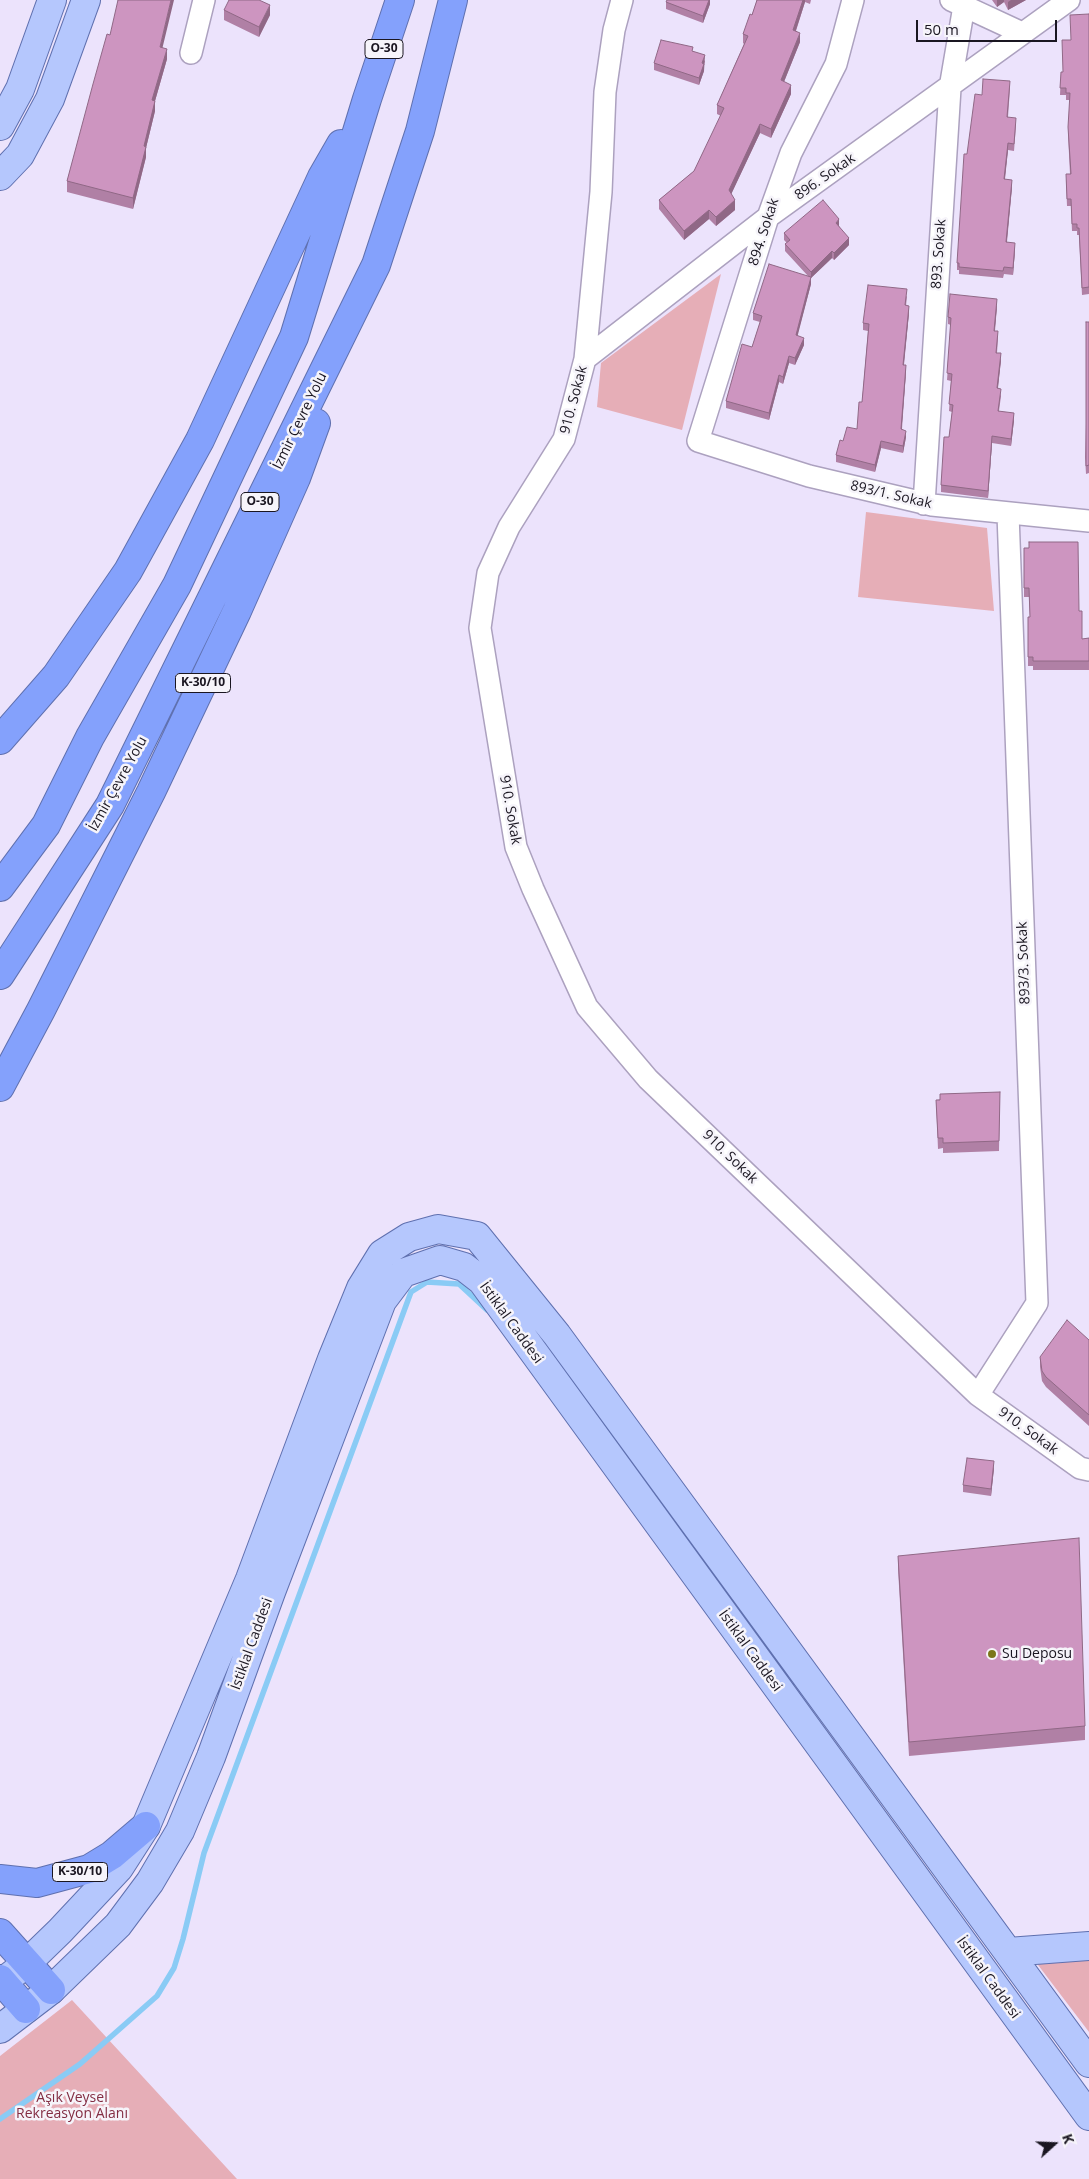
<!DOCTYPE html>
<meta charset="utf-8">
<style>
body{margin:0}
#map{position:relative;width:1089px;height:2179px;overflow:hidden;background:#ece3fc;font-family:"Open Sans",sans-serif}
canvas{display:block}
.north{position:absolute;left:1029px;top:2119px;width:50px;height:50px;-webkit-text-stroke:4px #f6f4fa;paint-order:stroke;rotate:70deg;font-size:14px;font-weight:700;line-height:20px;text-align:center;color:#1a1621}
.north::after{content:'';display:block;margin:auto;width:18px;height:22px;background:#1a1621;clip-path:polygon(50% 0,100% 100%,50% 72%,0 100%)}
.scale{position:absolute;left:916px;top:20px;width:141px;height:22px;box-sizing:border-box;border:2px solid #1a1621;border-top:0;padding-left:6px;font-size:15px;line-height:18px;white-space:nowrap;color:#1a1621;-webkit-text-stroke:4px #f6f4fa;paint-order:stroke}
</style>
<div id="map">
<canvas width="1089" height="2179"></canvas>
<div class="north">K</div>
<div class="scale">50 m</div>
</div>
<script>
const context = document.querySelector('canvas').getContext('2d');
context.lineJoin = 'round';
function paint(path, color) {
  context.fillStyle = color;
  context.fill(path, 'evenodd');
}
function shape(rows) {
  const path = new Path2D();
  for (const r of rows) {
    path.moveTo(r[0], r[1]);
    for (let i = 2; i < r.length; i += 2) path.lineTo(r[i], r[i + 1]);
  }
  return path;
}
function trace(path, color, width, dash) {
  context.strokeStyle = color;
  context.lineWidth = width;
  context.lineCap = dash ? 'butt' : 'round';
  context.setLineDash(dash || []);
  context.stroke(path);
}
function label(font, color, halo, rows, align = 'center') {
  context.font = font + ' "Open Sans",sans-serif';
  context.lineWidth = 5;
  context.setLineDash([]);
  context.textBaseline = 'middle';
  context.strokeStyle = halo;
  context.fillStyle = color;
  for (const [text, x, y, turn = 0] of rows) {
    context.save();
    context.translate(x, y);
    context.rotate((+turn || 0) * Math.PI / 180);
    context.textAlign = isNaN(turn) ? turn : align;
    if (halo) context.strokeText(text, 0, 0);
    context.fillText(text, 0, 0);
    context.restore();
  }
}
paint(shape([
 [721,274,682,430,597,407,601,363],
 [866,512,987,528,994,611,858,597],
 [1089,1955,1089,2032,1032,1957],
 [72,2000,237,2179,0,2179,0,2056]
]), '#e6aeb7');
trace(shape([
 [0,2119,80,2064,157,1996,174,1968,183,1939,204,1853,411,1292,427,1282,459,1284,487,1310]
]), '#8acbf5', 5.5);
const minor = shape([
 [622,0,614,30,605,92,601,192,585,359,564,439,509,527,488,573,480,628,516,847,533,889,587,1007,648,1079,978,1395,1080,1468,1089,1470],
 [853,0,836,64,791,153,768,217,698,441,809,476,932,505,1089,521],
 [951,0,1022,33],
 [191,53,204,0],
 [585,359,768,217,1069,0],
 [924,504,950,88,964,6],
 [978,1395,1037,1303,1008,514]
]);
const major = shape([
 [0,126,20,89,52,0],
 [0,176,20,155,50,99,86,0],
 [1008,1952,1089,1946],
 [0,1984,27,1963,60,1931,119,1868,146,1826,250,1579,332,1359,361,1288,382,1254,409,1237,438,1229,477,1236,557,1335,1089,2063],
 [0,2029,51,1990,118,1925,150,1882,180,1831,211,1757,271,1592,382,1301,403,1273,440,1260,464,1267,482,1281,1089,2116]
]);
const highway = shape([
 [0,740,56,676,128,571,200,440,322,177,341,144],
 [0,887,46,825,90,737,177,585,294,337,367,99,400,0],
 [0,975,110,805,376,265,420,131,453,0],
 [0,1087,41,1010,151,792,237,611,296,478,316,423],
 [0,1879,37,1883,89,1869,112,1855,146,1826],
 [0,1933,51,1990],
 [0,1979,26,2009]
]);
trace(minor, '#aca1bf', 24);
trace(major, '#5f70af', 30);
trace(highway, '#5f70af', 30);
trace(minor, '#fff', 21);
trace(major, '#b5c7fd', 28);
trace(highway, '#84a1fc', 28);
paint(shape([
 [710,0,710,4,703,23,666,9,666,2],
 [757,0,811,0,810,4,805,2,796,31,800,42,784,82,791,94,771,138,760,133,731,194,735,210,716,226,709,219,684,240,659,209,659,200,694,171,721,116,717,114,717,105,744,44,743,43,743,34,752,15],
 [992,0,1026,0,1008,10,1004,2,997,7],
 [224,10,270,15,259,37,224,20],
 [1089,14,1089,294,1082,295,1079,235,1077,235,1077,231,1072,231,1071,206,1067,206,1066,181,1070,174,1068,134,1070,100,1066,100,1066,95,1060,95,1061,72,1063,72,1071,40],
 [110,35,163,48,167,59,155,101,155,111,146,148,146,157,133,209,67,192,67,181],
 [693,51,705,61,704,65,704,71,699,85,654,70,654,63],
 [1010,88,1008,117,1016,125,1014,151,1008,150,1005,179,1012,187,1007,242,1015,250,1013,275,1004,274,1003,278,959,274,959,270,957,270,957,263,982,95],
 [839,226,849,245,834,260,832,258,811,278,811,284,797,336,804,345,795,365,789,363,783,384,779,382,769,420,726,408,726,401,752,347,760,322,753,320,753,313,808,276,785,251,785,244,787,243,784,240,784,233],
 [907,296,906,306,909,313,904,365,906,372,902,429,906,437,903,453,881,448,875,472,836,462,836,455,843,441,857,429,862,402,868,331,863,330,863,323],
 [997,306,995,331,998,338,997,353,1001,360,998,388,1001,396,999,411,1014,420,1011,446,992,443,988,498,941,492,941,485,949,437,952,412,949,411,951,381,947,380,951,325,948,324,948,317],
 [1089,322,1089,473,1086,474,1085,457],
 [1024,548,1079,611,1082,639,1089,638,1089,670,1033,670,1033,666,1028,666,1028,617,1030,617,1029,597,1024,597],
 [1000,1092,999,1151,943,1153,943,1148,938,1149,936,1100],
 [1089,1340,1089,1426,1046,1387,1042,1381,1040,1367,1040,1357],
 [994,1468,991,1496,963,1492,963,1485],
 [898,1556,1085,1726,1085,1740,909,1756,898,1569]
]), '#b080a5');
paint(shape([
 [171,0,174,0,160,58,160,47],
 [709,0,710,0,710,4,703,23,703,16],
 [803,0,805,0,805,2,793,39,793,30],
 [997,0,1004,0,1004,2,997,7],
 [1011,0,1026,0,1008,10,1008,2],
 [270,5,270,15,259,37,259,27],
 [800,33,800,42,781,89,781,80],
 [167,49,167,59,155,101,155,111,146,148,146,157,133,209,133,198,144,146,152,100],
 [705,55,704,71,699,85,699,78,702,63],
 [791,85,791,94,771,138,771,129],
 [760,124,760,133,729,199,729,190],
 [1008,143,1008,150,1004,186,1004,179],
 [1012,180,1012,187,1006,249,1006,242],
 [735,200,735,210,716,226,716,217],
 [709,210,709,219,684,240,684,231],
 [839,219,839,226,836,230,836,223],
 [849,238,849,245,834,260,834,253],
 [1015,243,1015,250,1013,275,1013,268],
 [832,251,832,258,811,278,811,284,796,342,796,335,811,278,811,272],
 [997,299,997,306,994,338,994,331],
 [909,306,909,313,903,372,903,365],
 [804,338,804,345,795,365,795,358],
 [1001,353,1001,360,997,395,997,388],
 [789,356,789,363,783,384,783,377],
 [906,365,906,372,901,436,901,429],
 [779,375,779,382,769,420,769,413],
 [1014,413,1014,420,1011,446,1011,439],
 [906,431,906,437,903,453,903,446],
 [992,436,992,443,988,498,988,491],
 [881,441,881,448,875,472,875,465],
 [994,1461,994,1468,991,1496,991,1489]
]), '#906886');
const building = shape([
 [118,0,171,0,160,47,167,49,152,100,155,101,144,146,146,147,133,198,67,181,93,84,107,34,110,35,118,0],
 [229,0,259,0,270,5,259,27,224,10,229,0],
 [667,0,709,0,703,16,666,2,667,0],
 [757,0,803,0,793,30,800,33,781,80,791,85,771,129,760,124,729,190,735,200,716,217,709,210,684,231,659,200,694,171,724,108,717,105,748,36,743,34,750,14,752,15,757,0],
 [1089,14,1089,287,1082,288,1079,228,1077,228,1077,224,1072,224,1071,199,1067,199,1066,174,1071,174,1068,127,1070,93,1066,93,1066,88,1060,88,1061,72,1063,72,1062,40,1071,40,1070,15,1089,14],
 [661,40,693,47,692,51,705,55,702,63,704,64,699,78,654,63,661,40],
 [983,79,1010,81,1007,117,1016,118,1014,144,1008,143,1004,179,1012,180,1006,242,1015,243,1013,268,1004,267,1003,271,959,267,959,263,957,263,964,154,967,154,975,94,982,95,983,79],
 [823,200,839,219,836,223,849,238,834,253,832,251,811,272,785,244,790,240,784,233,823,200],
 [769,264,811,277,796,335,804,338,795,358,789,356,783,377,779,375,769,413,726,401,742,344,752,347,762,316,753,313,769,264],
 [868,285,907,289,905,305,909,306,903,365,906,365,901,429,906,431,903,446,881,441,875,465,836,455,840,440,843,441,847,427,857,429,859,402,862,402,869,324,863,323,868,285],
 [950,294,997,299,994,331,998,331,996,353,1001,353,997,388,1001,389,998,411,1014,413,1011,439,992,436,988,491,941,485,944,437,949,437,953,405,949,404,952,374,947,373,951,318,948,317,950,294],
 [1086,322,1089,322,1089,465,1086,466,1086,322],
 [1029,542,1078,542,1079,611,1082,611,1082,639,1089,638,1089,661,1033,661,1033,657,1028,657,1028,617,1030,617,1029,588,1024,588,1024,548,1029,548,1029,542],
 [1000,1092,999,1141,943,1143,943,1138,938,1138,936,1100,940,1100,940,1094,1000,1092],
 [1067,1320,1089,1340,1089,1415,1046,1377,1042,1371,1040,1357,1067,1320],
 [967,1458,994,1461,991,1489,963,1485,967,1458],
 [1079,1538,1085,1726,909,1742,898,1556,1079,1538]
]);
paint(building, '#cd95c0');
trace(building, '#906886', 1);
for (const [x, y, r, color] of [
 [992,1654,5,"#7b761a"]
]) {
  const dot = new Path2D();
  dot.arc(x, y, r, 0, 2 * Math.PI);
  context.fillStyle = color;
  context.fill(dot);
  trace(dot, '#f6f4fa', 2);
}
for (const [x, y, w] of [
 [384,49,38],
 [260,502,38],
 [203,683,55],
 [80,1872,55]
]) {
  const box = new Path2D();
  box.roundRect(x - w / 2, y - 9.5, w, 19, 4);
  context.fillStyle = '#f6f4fa';
  context.fill(box);
  trace(box, '#1a1621', 1);
}
label('bold 12px', '#1a1621', null, [
 ["O-30",384,49],
 ["O-30",260,502],
 ["K-30/10",203,683],
 ["K-30/10",80,1872]
]);
label('14px', '#1a1621', '#f6f4fa', [
 ["896. Sokak",825,177,-35],
 ["894. Sokak",764,232,-72],
 ["893. Sokak",939,254,-86],
 ["910. Sokak",574,400,-75],
 ["İzmir Çevre Yolu",300,421,-64],
 ["893/1. Sokak",891,495,13],
 ["İzmir Çevre Yolu",118,784,-61],
 ["910. Sokak",510,810,80],
 ["893/3. Sokak",1024,963,-92],
 ["910. Sokak",730,1157,44],
 ["İstiklal Caddesi",511,1323,54],
 ["910. Sokak",1028,1431,36],
 ["İstiklal Caddesi",252,1644,-70],
 ["İstiklal Caddesi",750,1651,54],
 ["İstiklal Caddesi",988,1978,54]
]);
label('14px', '#1a1621', '#f6f4fa', [
 ["Su Deposu",1002,1654]
], 'left');
label('14px', '#832d43', '#f6f4fa', [
 ["Aşık Veysel",72,2098],
 ["Rekreasyon Alanı",72,2114]
]);
</script>
